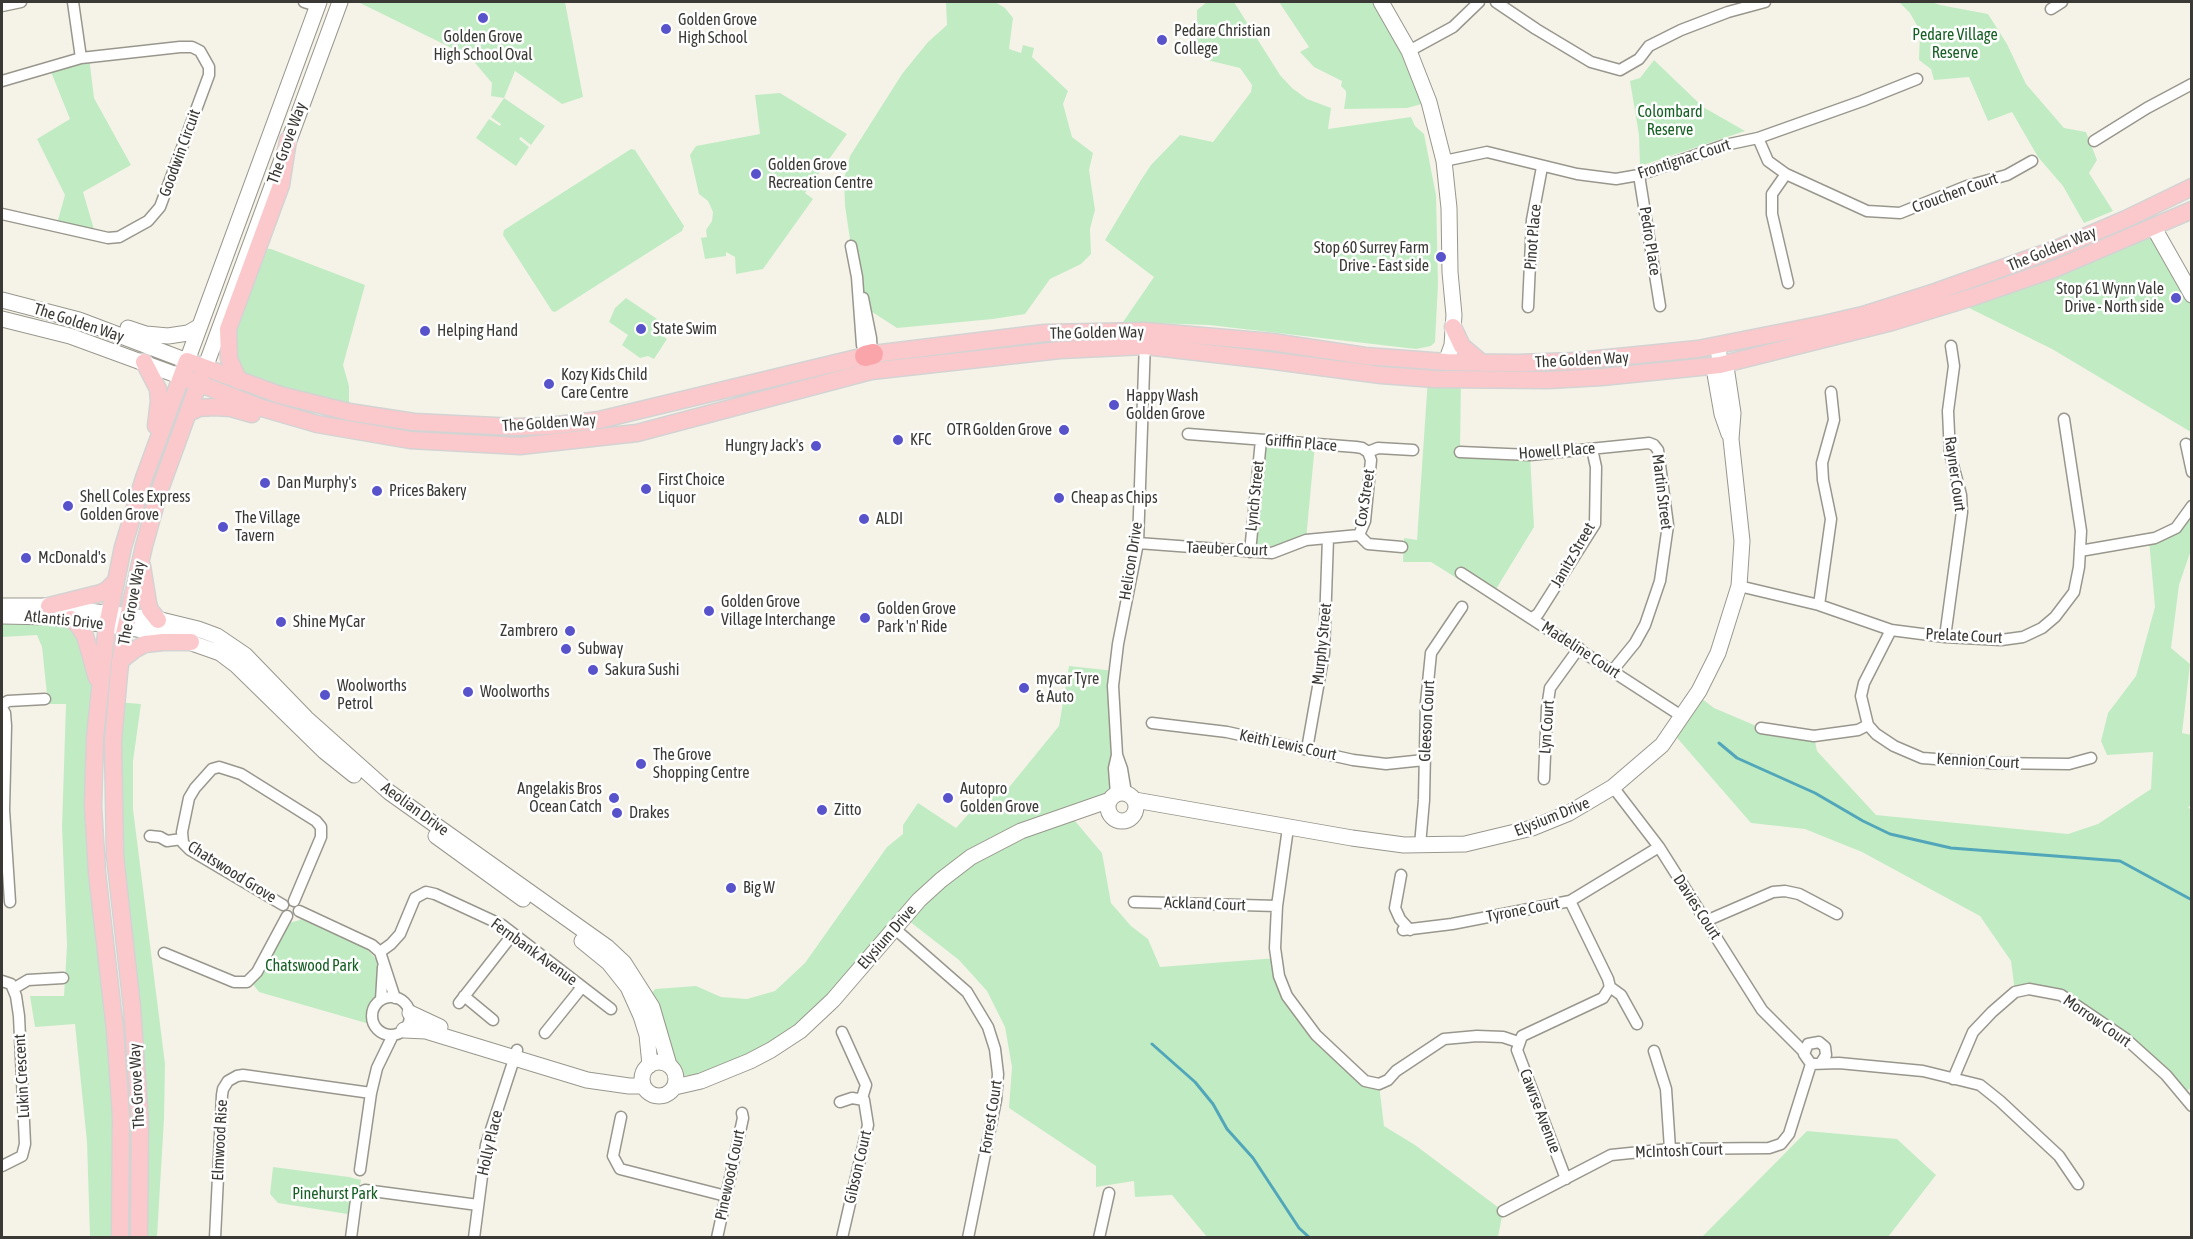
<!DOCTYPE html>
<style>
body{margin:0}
#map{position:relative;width:2193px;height:1239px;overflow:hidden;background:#f5f3e8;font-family:"Asap Condensed",sans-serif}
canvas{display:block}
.frame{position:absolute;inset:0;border:3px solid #3a3935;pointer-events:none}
</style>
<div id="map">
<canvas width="2193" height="1239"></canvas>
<div class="frame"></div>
</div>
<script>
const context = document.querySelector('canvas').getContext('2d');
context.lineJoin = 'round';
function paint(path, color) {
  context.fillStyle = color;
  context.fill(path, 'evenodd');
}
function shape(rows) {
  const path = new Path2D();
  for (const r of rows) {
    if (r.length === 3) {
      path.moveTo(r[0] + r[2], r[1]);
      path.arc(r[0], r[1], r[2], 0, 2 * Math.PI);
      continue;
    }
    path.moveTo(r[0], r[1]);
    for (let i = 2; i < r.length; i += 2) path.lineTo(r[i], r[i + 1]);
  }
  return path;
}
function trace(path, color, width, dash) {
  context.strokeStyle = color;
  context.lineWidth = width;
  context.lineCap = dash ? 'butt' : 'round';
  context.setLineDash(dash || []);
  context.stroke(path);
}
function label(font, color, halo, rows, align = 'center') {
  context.font = font + ' "Asap Condensed",sans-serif';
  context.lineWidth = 5;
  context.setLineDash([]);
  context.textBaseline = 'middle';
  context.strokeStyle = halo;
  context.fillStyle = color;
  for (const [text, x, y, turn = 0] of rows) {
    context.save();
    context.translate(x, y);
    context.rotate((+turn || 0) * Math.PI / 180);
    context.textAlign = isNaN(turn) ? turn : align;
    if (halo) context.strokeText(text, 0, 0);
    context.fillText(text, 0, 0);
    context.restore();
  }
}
paint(shape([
 [358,2,565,2,583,97,562,104,515,71,504,98,545,126,531,145,521,137,519,139,529,147,516,166,476,138,489,119,500,126,501,124,491,117,504,98,491,96,492,83,470,57],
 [946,2,995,2,1005,8,1013,18,1009,49,1021,53,1023,45,1034,48,1032,57,1068,91,1063,104,1072,137,1093,153,1089,170,1095,210,1090,229,1091,254,1081,264,1050,279,1025,314,993,319,897,328,866,308,851,246,845,206,844,179,850,156,902,74,928,42,947,25],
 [1207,2,1234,2,1280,75,1292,88,1307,99,1331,108,1328,129,1411,117,1415,126,1424,134,1436,195,1438,284,1435,342,1431,346,1416,349,1209,325,1123,322,1154,277,1105,240,1141,180,1151,165,1180,135,1213,142,1251,92,1252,85,1240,68,1207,60,1197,49,1197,10],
 [1279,2,1381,2,1429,102,1407,108,1344,109,1346,96,1346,91,1341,86,1342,81,1314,67,1300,52,1309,47],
 [1899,2,1932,2,1940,5,1988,14,2007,44,2026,84,2064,128,2086,132,2097,160,2089,173,2113,211,2084,223,2063,186,2038,157,2012,112,1988,121,1969,77,1934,80,1931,69,1919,60,1920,31,1910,13],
 [89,57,94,98,131,165,83,192,96,236,56,227,65,195,37,139,70,119,49,67],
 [1654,60,1703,107,1745,131,1640,166,1639,135,1630,81,1640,78],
 [780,93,847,134,805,193,813,199,763,269,736,274,735,257,726,252,726,256,705,259,701,238,707,237,706,230,712,221,713,212,708,201,699,194,690,155,696,146,760,134,755,95],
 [631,149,635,150,684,226,682,231,555,312,552,311,503,235,504,230],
 [2154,228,2191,295,2191,432,2052,349,1957,302],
 [249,247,271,249,365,285,343,365,349,386,349,412,239,381,230,322],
 [626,298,666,325,660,334,667,339,654,359,648,356,640,358,622,345,628,335,609,322,615,308],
 [1428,378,1461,379,1460,452,1530,455,1534,527,1493,594,1478,584,1474,589,1431,562,1403,562,1404,538,1417,540],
 [1261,440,1315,444,1306,540,1272,553,1250,552],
 [2191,507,2191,550,2179,585,2171,648,2190,664,2182,733,2192,735,2192,805,2188,807,2192,811,2191,1088,2182,1094,2166,1075,2061,995,2015,992,2011,961,1980,916,1862,852,1805,829,1751,823,1672,732,1697,695,1714,708,1761,728,1814,736,1817,751,1876,815,2068,834,2098,824,2151,789,2153,752,2107,755,2101,741,2108,713,2136,676,2155,607,2149,540,2176,528],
 [2,612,71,615,99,685,95,737,120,1236,90,1236,87,1142,75,1024,35,1027,30,996,64,996,67,945,62,827,66,704,48,704,42,647,37,635,2,637],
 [1069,666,1115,671,1116,794,1070,815,1102,853,1111,903,1131,926,1148,939,1160,967,1277,958,1287,996,1343,1061,1379,1084,1384,1126,1415,1145,1503,1211,1498,1237,1207,1237,1172,1195,1135,1197,1134,1181,1096,1187,1096,1166,1009,1108,1012,1067,1005,1027,987,991,959,960,904,917,805,1027,714,1074,677,1076,669,1065,648,998,655,989,696,986,721,997,747,999,775,991,805,963,887,847,903,834,903,825,918,803,956,828,987,793,999,787,1006,791,1059,726],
 [116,702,141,704,133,761,133,809,165,1064,164,1119,157,1237,138,1237],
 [302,917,364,946,379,962,377,998,369,1009,370,1020,373,1025,259,992,252,983,289,923,300,920],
 [1807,1131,1897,1139,1936,1175,1888,1237,1702,1237],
 [273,1167,349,1177,361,1180,354,1215,278,1203,270,1194]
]), '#c1ecc3');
trace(shape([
 [1719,743,1737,758,1815,793,1863,821,1890,834,1951,848,2120,861,2192,900],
 [1152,1044,1195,1082,1213,1104,1227,1129,1253,1158,1299,1228,1310,1238]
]), '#51a6ba', 3);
const street = shape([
 [73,2,81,58],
 [304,2,317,6],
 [1496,2,1536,29,1591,62,1620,70,1639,59,1649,46,1681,30,1728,12,1765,2],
 [2,6,21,2],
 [2051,9,2062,2],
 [1409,51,1453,27,1479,2],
 [2,81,81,58,180,47,192,47,200,51,209,67,209,75,160,207,148,221,119,237,108,238,2,214],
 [1758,138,1768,161,1786,174,1867,211,1900,213,1967,186,2007,175,2032,161],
 [2094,141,2147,108,2192,84],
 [1444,161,1487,152,1577,174,1616,179,1639,175,1725,145,1758,138,1862,101,1917,79],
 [1786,174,1772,194,1772,214,1788,283],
 [1639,175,1660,306],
 [851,246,857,277,862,345,866,358],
 [863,298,871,338,872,356],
 [1528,307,1532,220,1542,167],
 [1188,434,1356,447,1362,448,1368,452],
 [2186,444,2192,472],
 [1368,452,1378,448,1413,450],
 [1460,452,1530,455,1649,443,1654,445,1658,450,1668,525,1660,581,1645,625,1635,643,1613,670],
 [1359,535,1368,544,1402,547],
 [1138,543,1272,553,1306,540,1359,535,1365,521,1371,460,1368,452],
 [2080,551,2155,538,2176,528,2192,506],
 [1250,552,1261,440],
 [1461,573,1683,717],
 [1739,586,1819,605,1891,630,1945,637,2001,640,2023,637,2042,628,2055,617,2074,592,2079,567,2081,531,2064,419],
 [1819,605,1831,519,1823,480,1822,463,1834,420,1831,392],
 [1532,618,1538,614,1595,524,1596,467,1592,449],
 [1891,630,1864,683,1861,696,1868,725,1876,734,1894,746,1922,758,1990,763,2069,764,2091,758],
 [1945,637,1962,512,1961,495,1950,454,1949,433,1948,411,1954,366,1951,346],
 [2,705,8,701,45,699],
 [2,708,5,713,6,726,4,810,10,902],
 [1152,723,1227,732,1353,760,1386,764,1424,760],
 [1761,728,1814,736,1858,730,1868,725],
 [1307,749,1324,653,1328,538],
 [1117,755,1122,769,1126,793],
 [1544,779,1547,708,1550,688,1579,648],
 [1613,787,1659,847,1762,1010,1804,1052],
 [1116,794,1114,768,1117,755,1113,686,1118,644,1138,543,1145,341],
 [1288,828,1277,906,1275,948,1279,976,1287,996,1316,1035,1365,1081,1379,1084,1388,1080,1396,1071,1444,1039,1477,1036,1503,1037,1518,1042],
 [150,836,160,837,167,841,182,839],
 [1420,845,1424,800,1426,703,1431,653,1462,607],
 [1401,875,1395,908,1400,919,1410,930],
 [1134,902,1277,906],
 [283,905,190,850,183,843,182,832,189,798,195,788,212,769,219,767,241,774,316,821,321,827,321,837,294,901],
 [299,911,372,945,380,952,395,998],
 [1706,921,1773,892,1785,891,1799,894,1837,914],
 [894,928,967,992,988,1027,995,1049,998,1074,996,1100,968,1238],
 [1403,930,1452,924,1570,901,1659,847],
 [380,952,391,944,400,934,415,898,426,892,435,894,502,925,611,1009],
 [164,953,234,982,247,982,257,972,287,916],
 [2,981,11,984,16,996,19,1016,25,1144,22,1156,2,1166],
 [1610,987,1621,995,1637,1024],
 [13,989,28,980,63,978],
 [464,996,493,1020],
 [391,1016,19],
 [381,1000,383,967],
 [459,1003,513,934],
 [842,1032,866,1085,862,1098],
 [545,1033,582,987],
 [1654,1051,1666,1089,1670,1149],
 [1821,1063,1826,1055,1825,1047,1819,1042,1808,1044,1804,1054,1811,1064,1839,1063,1923,1071,1980,1085,2000,1101,2059,1156,2078,1184],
 [1953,1079,1973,1032,1992,1012,2015,992,2029,989,2061,995,2126,1039,2166,1075,2192,1106],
 [840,1102,852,1098,864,1100,868,1125,842,1238],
 [621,1117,613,1156,620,1169,726,1196],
 [360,1170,371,1093,377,1068,393,1035],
 [1566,1179,1517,1050,1522,1036,1603,998,1610,987,1608,979,1570,901],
 [1503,1211,1611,1155,1670,1149,1769,1148,1781,1144,1789,1134,1811,1064],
 [215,1238,222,1095,223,1089,228,1081,237,1076,243,1075,371,1093],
 [351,1238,356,1200,361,1192,365,1190,478,1205],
 [474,1238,486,1145,517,1050],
 [717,1238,743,1118,742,1113],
 [1099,1238,1109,1193]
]);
const secondary = shape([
 [1381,2,1409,51,1429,102,1444,161,1449,208,1450,272,1454,315,1452,345,1446,362],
 [2154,228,2192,295],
 [2,300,79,320,187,361,319,2],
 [2,319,70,336,182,377],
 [128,328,146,334,168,336,188,333,200,326],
 [1720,365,1715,374,1722,414,1729,434],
 [205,368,340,2],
 [2,606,49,606,161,620,198,629,217,636,245,655,306,718,389,792,607,947,624,963,652,1007,669,1065],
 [2,616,51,617,137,629,166,634,220,653,236,665,324,751,354,775],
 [1122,807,14],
 [1135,800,1352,838,1404,845,1465,844,1532,828,1569,813,1613,787,1662,745,1699,691,1718,653,1739,586,1742,541,1731,439,1733,413,1727,373,1720,365,1718,345],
 [436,836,523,899],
 [582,941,609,963,628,987,641,1016,647,1035,650,1065],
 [410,1013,440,1027],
 [404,1030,426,1031,587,1080,629,1086,643,1086],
 [659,1079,17],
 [675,1087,701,1081,750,1061,771,1050,800,1031,833,1000,919,900,941,880,971,857,1021,831,1110,800]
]);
const primary = shape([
 [1453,327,1462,346,1482,363],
 [873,354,1045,333,1145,331,1272,342,1365,356,1446,362,1518,363,1578,361,1698,349,1824,324,1863,315,1935,292,2056,249,2126,219,2192,187],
 [144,362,158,389,159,401,156,426],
 [182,377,262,408,317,424,410,440,520,446,637,433,871,371,1060,350,1145,346,1267,360,1381,375,1435,379,1548,380,1602,377,1720,365,1892,322,1973,297,2054,269,2192,210],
 [239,381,229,359,228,329,281,185,288,140],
 [188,413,199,408,214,407,231,408,252,414],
 [142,566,148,603,150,610,158,620],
 [49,606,101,593,107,590,116,581],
 [71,619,78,625,85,636,97,678],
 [120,661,134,650,145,644,163,642,191,642],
 [120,1238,121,1116,115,1030,97,873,93,806,95,737,107,625,123,547,144,478,187,361,280,395,349,412,414,422,516,427,549,426,599,420,865,356],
 [139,1238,140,1121,132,1007,115,856,113,741,119,673,124,634,144,546,159,492,202,374]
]);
const highway = shape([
 [865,356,873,354]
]);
trace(street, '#99978d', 13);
trace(secondary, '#99978d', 17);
trace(primary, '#d4d3d3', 19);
trace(highway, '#d4d3d3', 22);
trace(street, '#fff', 10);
trace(secondary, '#fff', 15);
trace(primary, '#fbc9cc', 16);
trace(highway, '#f9a5aa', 20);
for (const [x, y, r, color] of [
 [483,18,6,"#5953cb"],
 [666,29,6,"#5953cb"],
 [1162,40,6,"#5953cb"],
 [756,174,6,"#5953cb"],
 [1441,257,6,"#5953cb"],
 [2176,298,6,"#5953cb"],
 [641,329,6,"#5953cb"],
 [425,331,6,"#5953cb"],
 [549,384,6,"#5953cb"],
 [1114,405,6,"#5953cb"],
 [1064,430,6,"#5953cb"],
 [898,440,6,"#5953cb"],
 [816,446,6,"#5953cb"],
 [265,483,6,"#5953cb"],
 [646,489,6,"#5953cb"],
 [377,491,6,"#5953cb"],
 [1059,498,6,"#5953cb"],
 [68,506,6,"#5953cb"],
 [864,519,6,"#5953cb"],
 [223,527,6,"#5953cb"],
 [26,558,6,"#5953cb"],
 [709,611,6,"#5953cb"],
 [865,618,6,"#5953cb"],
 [281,622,6,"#5953cb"],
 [570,631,6,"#5953cb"],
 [566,649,6,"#5953cb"],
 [593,670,6,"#5953cb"],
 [1024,688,6,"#5953cb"],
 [468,692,6,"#5953cb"],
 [325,695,6,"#5953cb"],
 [641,764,6,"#5953cb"],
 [614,798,6,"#5953cb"],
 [948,798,6,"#5953cb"],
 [822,810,6,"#5953cb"],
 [617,813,6,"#5953cb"],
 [731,888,6,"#5953cb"]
]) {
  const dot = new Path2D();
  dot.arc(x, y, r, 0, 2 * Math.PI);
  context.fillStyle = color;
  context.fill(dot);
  trace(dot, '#fff', 2);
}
label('16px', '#3a3935', '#fff', [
 ["Golden Grove",678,20],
 ["High School",678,38],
 ["Pedare Christian",1174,31],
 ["College",1174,49],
 ["Golden Grove",483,37,"center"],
 ["High School Oval",483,55,"center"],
 ["Golden Grove",768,165],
 ["Recreation Centre",768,183],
 ["Stop 60 Surrey Farm",1429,248,"right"],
 ["Drive - East side",1429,266,"right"],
 ["Stop 61 Wynn Vale",2164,289,"right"],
 ["Drive - North side",2164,307,"right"],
 ["State Swim",653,329],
 ["Helping Hand",437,331],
 ["Kozy Kids Child",561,375],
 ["Care Centre",561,393],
 ["Happy Wash",1126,396],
 ["Golden Grove",1126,414],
 ["OTR Golden Grove",1052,430,"right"],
 ["KFC",910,440],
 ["Hungry Jack's",804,446,"right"],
 ["First Choice",658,480],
 ["Liquor",658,498],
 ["Dan Murphy's",277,483],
 ["Prices Bakery",389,491],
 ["Shell Coles Express",80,497],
 ["Golden Grove",80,515],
 ["Cheap as Chips",1071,498],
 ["The Village",235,518],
 ["Tavern",235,536],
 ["ALDI",876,519],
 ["McDonald's",38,558],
 ["Golden Grove",721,602],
 ["Village Interchange",721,620],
 ["Golden Grove",877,609],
 ["Park 'n' Ride",877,627],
 ["Shine MyCar",293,622],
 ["Zambrero",558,631,"right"],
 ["Subway",578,649],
 ["Sakura Sushi",605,670],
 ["mycar Tyre",1036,679],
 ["& Auto",1036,697],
 ["Woolworths",337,686],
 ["Petrol",337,704],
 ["Woolworths",480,692],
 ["The Grove",653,755],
 ["Shopping Centre",653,773],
 ["Angelakis Bros",602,789,"right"],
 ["Ocean Catch",602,807,"right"],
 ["Autopro",960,789],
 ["Golden Grove",960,807],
 ["Zitto",834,810],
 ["Drakes",629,813],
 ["Big W",743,888]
], 'left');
label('16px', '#166024', '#fff', [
 ["Pedare Village",1955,35],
 ["Reserve",1955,53],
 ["Colombard",1670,112],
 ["Reserve",1670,130],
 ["Chatswood Park",312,966],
 ["Pinehurst Park",335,1194]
]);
label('16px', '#3a3935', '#fff', [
 ["The Grove Way",287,143,-70],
 ["Goodwin Circuit",180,153,-70],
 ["Frontignac Court",1684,159,-18],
 ["Crouchen Court",1955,193,-20],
 ["Pinot Place",1533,237,-85],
 ["Pedro Place",1650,241,81],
 ["The Golden Way",2052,249,-22],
 ["The Golden Way",79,323,18],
 ["The Golden Way",1097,333,-1],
 ["The Golden Way",1582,360,-3],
 ["The Golden Way",549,423,-4],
 ["Griffin Place",1301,443,5],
 ["Howell Place",1557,451,-4],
 ["Rayner Court",1955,474,82],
 ["Martin Street",1662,492,83],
 ["Lynch Street",1255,496,-84],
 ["Cox Street",1365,498,-81],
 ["Taeuber Court",1227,549,2],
 ["Janitz Street",1573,555,-60],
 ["Helicon Drive",1131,561,-81],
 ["The Grove Way",132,603,-79],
 ["Atlantis Drive",64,620,6],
 ["Prelate Court",1964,636,3],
 ["Murphy Street",1322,644,-84],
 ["Madeline Court",1581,650,33],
 ["Gleeson Court",1427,721,-87],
 ["Lyn Court",1547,727,-86],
 ["Keith Lewis Court",1288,745,12],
 ["Kennion Court",1978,761,3],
 ["Aeolian Drive",415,809,36],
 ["Elysium Drive",1552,817,-22],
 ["Chatswood Grove",232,872,32],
 ["Ackland Court",1205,904,2],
 ["Davies Court",1697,907,57],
 ["Tyrone Court",1523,910,-11],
 ["Elysium Drive",887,937,-49],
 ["Fernbank Avenue",534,952,36],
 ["Morrow Court",2097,1021,35],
 ["Lukin Crescent",22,1076,-93],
 ["The Grove Way",137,1086,-93],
 ["Cawrse Avenue",1540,1111,69],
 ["Forrest Court",991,1117,-81],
 ["Elmwood Rise",220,1140,-87],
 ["Holly Place",490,1143,-77],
 ["McIntosh Court",1679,1151,-2],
 ["Gibson Court",858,1167,-77],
 ["Pinewood Court",730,1175,-78]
]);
</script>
